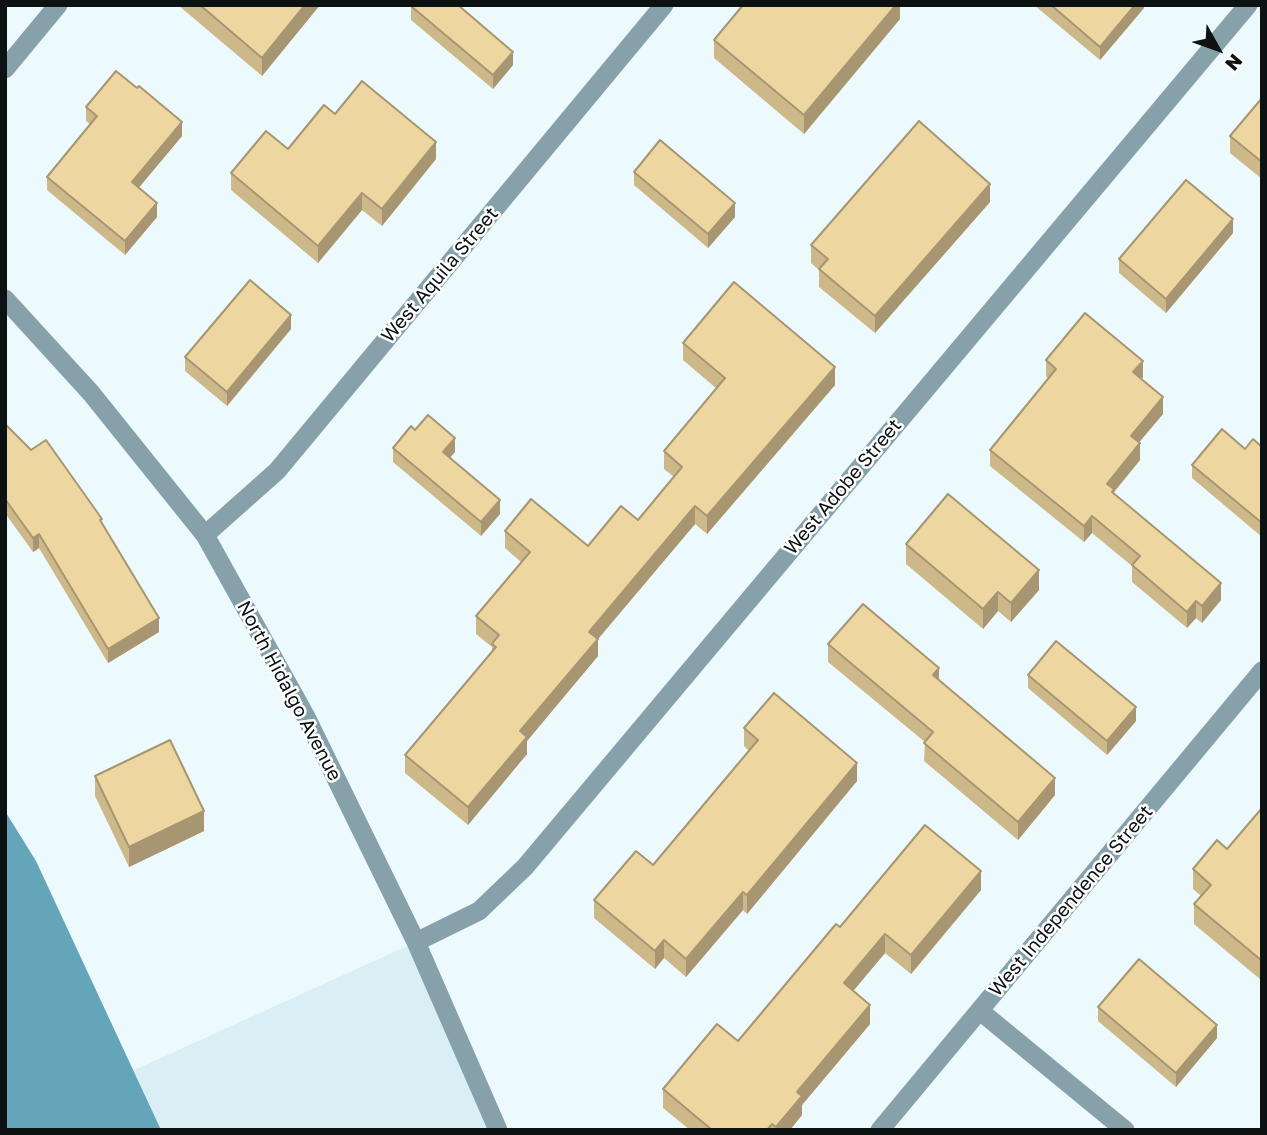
<!DOCTYPE html>
<style>
body{margin:0}
#map{position:relative;width:1267px;height:1135px;overflow:hidden;background:#ecf9fd;font-family:"Golos Text",sans-serif}
canvas{display:block}
.frame{position:absolute;inset:0;border:7px solid #0c1112;pointer-events:none}
.north{position:absolute;left:1183px;top:14px;width:70px;height:70px;-webkit-text-stroke:5px #fff;paint-order:stroke;rotate:130deg;font-size:19px;font-weight:700;line-height:28px;text-align:center;color:#0c1112}
.north::after{content:'';display:block;margin:auto;width:24px;height:32px;background:#0c1112;clip-path:polygon(50% 0,100% 100%,50% 72%,0 100%)}
</style>
<div id="map">
<canvas width="1267" height="1135"></canvas>
<div class="frame"></div>
<div class="north">N</div>
</div>
<script>
const context = document.querySelector('canvas').getContext('2d');
context.lineJoin = 'round';
function paint(path, color) {
  context.fillStyle = color;
  context.fill(path, 'evenodd');
}
function shape(rows) {
  const path = new Path2D();
  for (const r of rows) {
    path.moveTo(r[0], r[1]);
    for (let i = 2; i < r.length; i += 2) path.lineTo(r[i], r[i + 1]);
  }
  return path;
}
function trace(path, color, width, dash) {
  context.strokeStyle = color;
  context.lineWidth = width;
  context.lineCap = dash ? 'butt' : 'round';
  context.setLineDash(dash || []);
  context.stroke(path);
}
function label(font, color, halo, rows, align = 'center') {
  context.font = font + ' "Golos Text",sans-serif';
  context.lineWidth = 5;
  context.setLineDash([]);
  context.textBaseline = 'middle';
  context.strokeStyle = halo;
  context.fillStyle = color;
  for (const [text, x, y, turn = 0] of rows) {
    context.save();
    context.translate(x, y);
    context.rotate((+turn || 0) * Math.PI / 180);
    context.textAlign = isNaN(turn) ? turn : align;
    if (halo) context.strokeText(text, 0, 0);
    context.fillText(text, 0, 0);
    context.restore();
  }
}
paint(shape([
 [416,942,498,1130,8,1130,7,1128]
]), '#d9eef5');
paint(shape([
 [5,811,36,861,161,1130,8,1130,7,1128]
]), '#64a5ba');
trace(shape([
 [5,69,58,5],
 [5,299,91,393,205,535,305,715,416,942,498,1130],
 [205,535,277,471,664,5],
 [416,942,479,911,525,867,1248,5],
 [980,1011,1125,1130],
 [880,1130,1262,671]
]), '#86a1aa', 19);
paint(shape([
 [178,5,320,5,262,76],
 [900,5,900,19,804,134,714,58,714,40],
 [1034,5,1144,5,1144,8,1100,60],
 [411,6,513,65,493,89,411,20],
 [1262,98,1262,179,1230,153,1230,136],
 [86,107,182,136,138,188,157,217,125,255,47,190,47,177,90,124,86,121],
 [335,114,436,159,382,226,362,210,318,263,231,190,231,173,288,149],
 [634,172,735,217,708,248,634,185],
 [990,202,875,333,819,287,819,270,811,263,811,245],
 [1233,233,1166,313,1119,273,1119,259],
 [291,329,227,406,185,371,185,357],
 [683,343,835,385,707,534,695,524,598,639,598,656,527,741,527,754,468,825,405,773,405,755,492,652,492,647,476,634,476,616,521,562,505,548,505,531,588,546,638,520,674,477,664,469,664,451,717,389,683,360],
 [1046,360,1143,377,1142,379,1163,414,1139,442,1140,460,1114,492,1114,494,1221,600,1202,623,1196,618,1187,628,1132,582,1132,566,1092,533,1084,542,990,466,990,450,1048,379,1046,376],
 [5,424,102,523,159,632,108,663,39,548,33,552,5,513],
 [415,430,455,452,449,458,500,514,481,536,393,462,393,448],
 [1262,447,1262,537,1192,478,1192,465,1245,449],
 [906,544,1039,590,1011,622,998,611,983,629,906,564],
 [828,644,939,680,1055,795,1018,840,924,761,925,742,828,662],
 [1028,675,1136,721,1107,755,1028,688],
 [744,728,857,781,747,914,743,910,686,977,664,958,655,969,594,918,594,900,653,865,749,751,744,746],
 [95,776,204,831,129,867,95,796],
 [1262,808,1261,980,1194,924,1194,904,1201,896,1193,889,1193,869,1227,849],
 [981,890,911,974,885,953,853,991,870,1024,802,1105,802,1115,790,1130,690,1130,663,1108,663,1089,738,1041,840,927],
 [1098,1007,1217,1038,1176,1087,1098,1021]
]), '#cdb88a');
paint(shape([
 [305,5,320,5,262,76,262,58],
 [896,5,900,5,900,19,804,134,804,115],
 [1135,5,1144,5,1144,8,1100,60,1100,47],
 [513,52,513,65,493,89,493,75],
 [182,122,182,136,132,196,132,182],
 [436,142,436,159,382,226,382,209],
 [990,184,990,202,875,333,875,316],
 [362,193,362,210,318,263,318,246],
 [157,203,157,217,125,255,125,241],
 [735,203,735,217,708,248,708,234],
 [1233,219,1233,233,1166,313,1166,299],
 [291,315,291,329,227,406,227,392],
 [1143,361,1143,377,1133,389,1133,372],
 [835,367,835,385,707,534,707,516],
 [1163,397,1163,414,1131,452,1131,436],
 [455,438,455,452,443,466,443,452],
 [1140,443,1140,460,1114,492,1114,506,1107,484],
 [500,500,500,514,481,536,481,522],
 [695,506,695,524,598,639,598,656,527,741,527,754,468,825,468,807,589,632],
 [1092,516,1092,533,1084,542,1084,526],
 [39,534,39,548,33,552,33,538],
 [1039,570,1039,590,1011,622,1011,603],
 [1221,583,1221,600,1202,623,1202,606],
 [998,592,998,611,983,629,983,609],
 [1196,601,1196,618,1187,628,1187,612],
 [159,618,159,632,108,663,108,649],
 [939,668,939,685,933,675],
 [1136,707,1136,721,1107,755,1107,741],
 [857,763,857,781,747,914,747,895],
 [1055,778,1055,795,1018,840,1018,822],
 [204,811,204,831,129,867,129,847],
 [981,871,981,890,911,974,911,955],
 [743,892,743,910,686,977,686,959],
 [885,934,885,953,844,1002,844,983],
 [664,940,664,958,655,969,655,951],
 [870,1005,870,1024,802,1105,802,1115,790,1130,776,1130,776,1127,797,1092],
 [1217,1025,1217,1038,1176,1087,1176,1073]
]), '#a79671');
const building = shape([
 [200,5,305,5,262,58,200,5],
 [412,5,458,5,513,52,493,75,411,6,412,5],
 [743,5,896,5,804,115,714,40,743,5],
 [1051,5,1135,5,1100,47,1051,5],
 [116,71,137,88,139,86,182,122,132,182,157,203,125,241,47,177,97,116,86,107,116,71],
 [362,81,436,142,382,209,362,193,318,246,231,173,266,131,288,149,324,105,335,114,362,81],
 [1262,98,1262,162,1230,136,1262,98],
 [919,121,990,184,875,316,819,269,828,259,811,245,919,121],
 [660,140,735,203,708,234,634,172,660,140],
 [1186,180,1233,219,1166,299,1119,259,1186,180],
 [250,280,291,315,227,392,185,357,250,280],
 [734,282,835,367,707,516,695,506,589,632,598,639,520,731,527,737,468,807,405,755,496,647,492,644,499,635,476,616,530,552,505,531,531,499,588,546,621,506,638,520,682,467,664,451,725,378,683,343,734,282],
 [1085,313,1143,361,1133,372,1163,397,1131,436,1140,443,1107,484,1114,489,1112,492,1221,583,1202,606,1196,601,1187,612,1132,565,1140,556,1092,516,1084,526,990,450,1056,369,1046,360,1085,313],
 [428,415,455,438,443,452,500,500,481,522,393,448,411,426,415,430,428,415],
 [5,424,31,450,46,440,102,519,100,520,159,618,108,649,39,534,33,538,5,499,5,424],
 [1222,429,1245,449,1253,439,1262,447,1262,523,1192,465,1222,429],
 [948,494,1039,570,1011,603,998,592,983,609,906,544,948,494],
 [863,604,939,668,933,675,1055,778,1018,822,924,743,933,732,828,644,863,604],
 [1056,641,1136,707,1107,741,1028,675,1056,641],
 [774,693,857,763,747,895,743,892,686,959,664,940,655,951,594,900,636,851,653,865,758,740,744,728,774,693],
 [170,740,204,811,129,847,95,776,170,740],
 [1262,808,1262,959,1261,960,1194,904,1211,885,1193,869,1217,840,1227,849,1262,808],
 [925,825,981,871,911,955,885,934,844,983,870,1005,797,1092,802,1096,776,1127,772,1124,767,1130,712,1130,663,1089,717,1024,738,1041,836,924,840,927,925,825],
 [1139,959,1217,1025,1176,1073,1098,1007,1139,959]
]);
paint(building, '#eed6a1');
trace(building, '#a79671', 2);
label('19px', '#0c1112', '#fff', [
 ["West Aquila Street",440,275,-50],
 ["West Adobe Street",843,487,-50],
 ["North Hidalgo Avenue",289,691,62],
 ["West Independence Street",1071,901,-50]
]);
</script>
